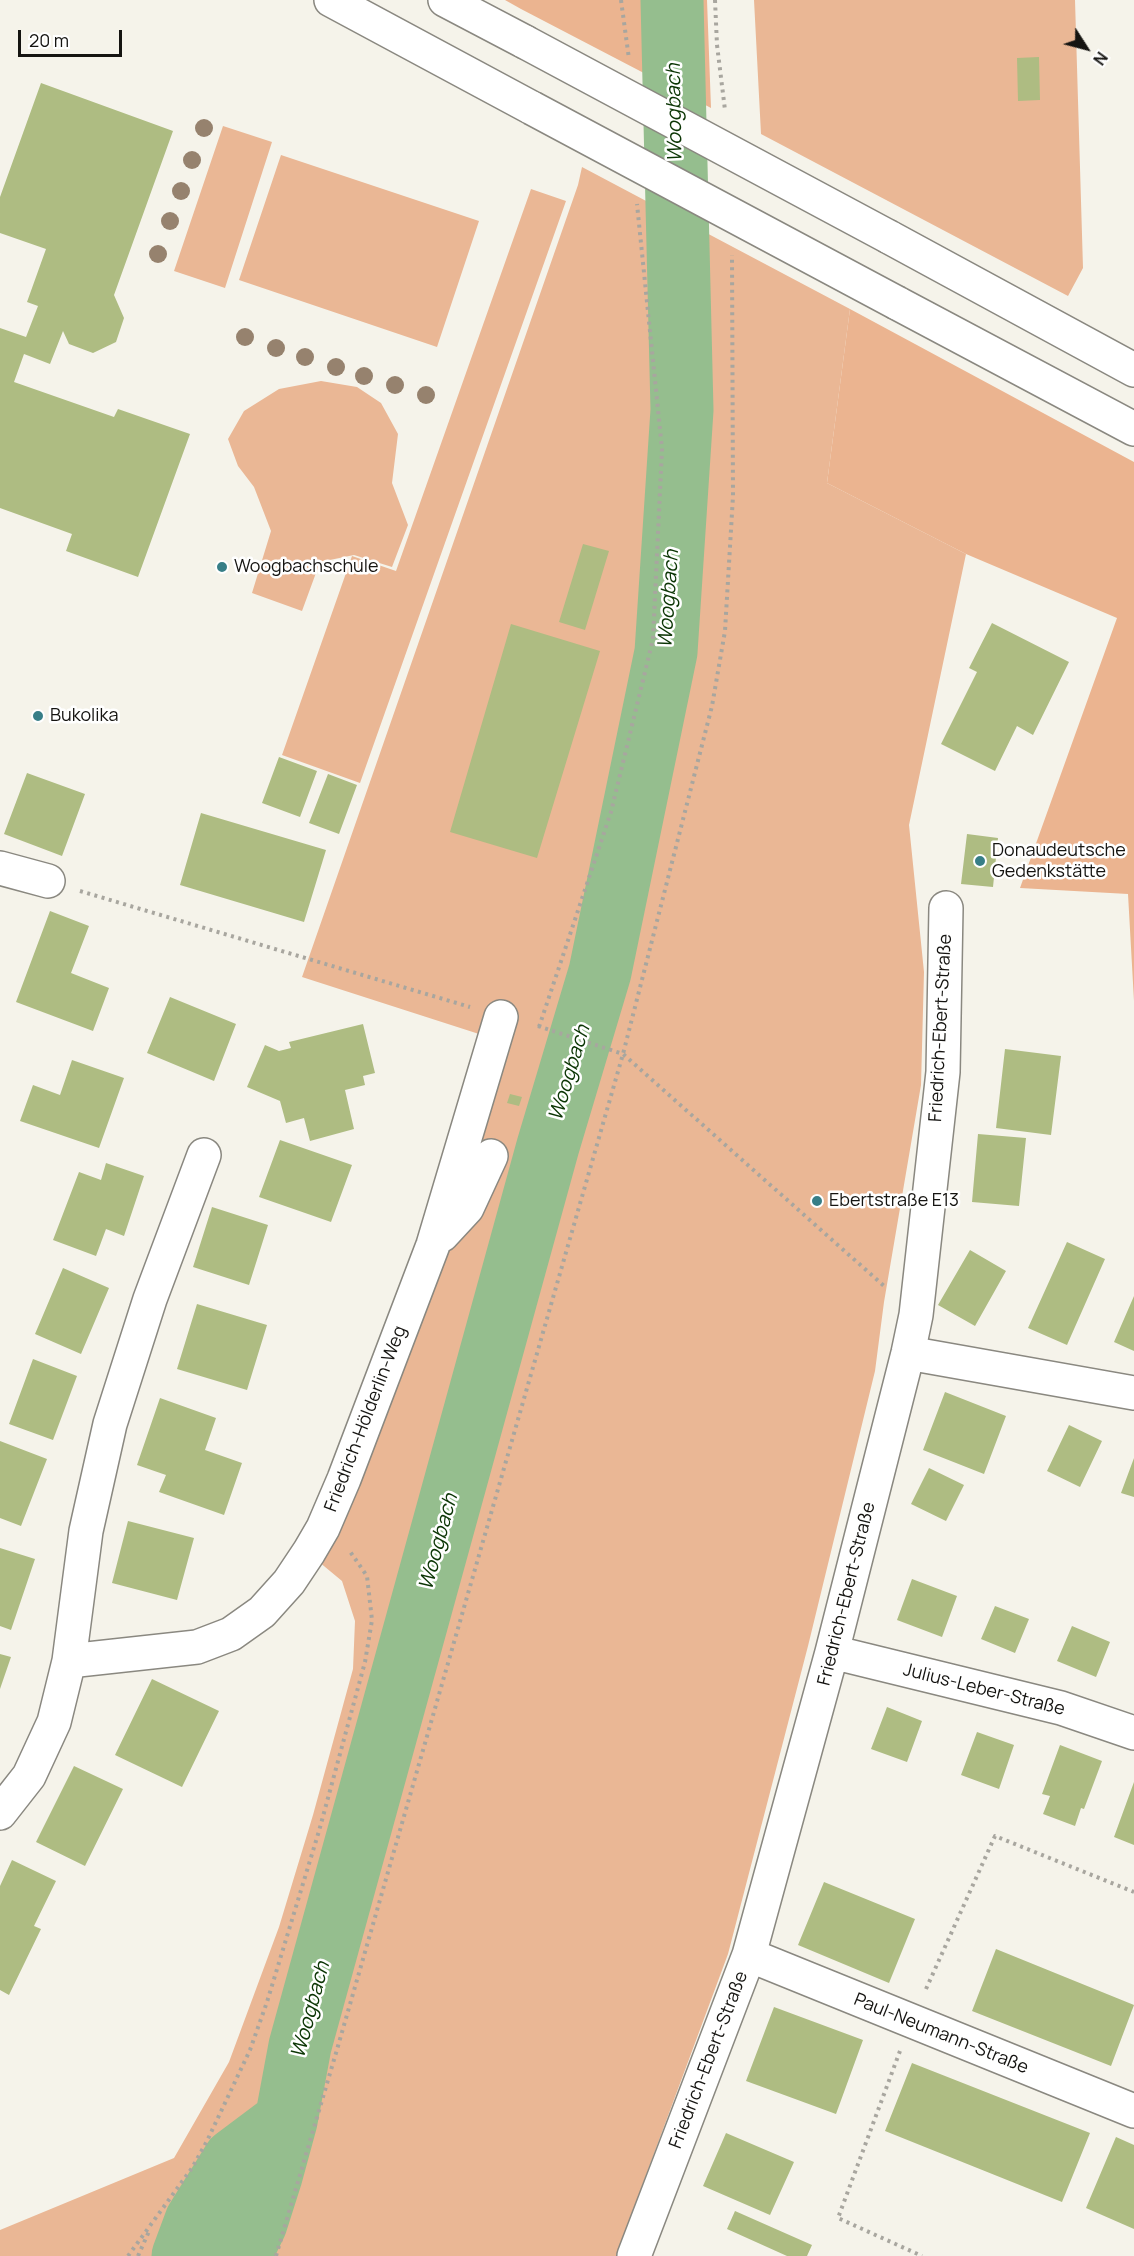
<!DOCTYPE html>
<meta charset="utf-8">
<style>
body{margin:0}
#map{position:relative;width:1134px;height:2256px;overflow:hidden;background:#f5f3ea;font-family:Manrope,sans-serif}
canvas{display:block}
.north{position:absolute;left:1056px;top:18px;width:60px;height:60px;-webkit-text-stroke:4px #fff;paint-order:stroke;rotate:126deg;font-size:16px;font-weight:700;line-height:24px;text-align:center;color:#151411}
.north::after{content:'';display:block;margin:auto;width:21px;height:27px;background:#151411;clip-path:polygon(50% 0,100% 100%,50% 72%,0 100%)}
.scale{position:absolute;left:18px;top:30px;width:104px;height:27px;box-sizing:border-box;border:3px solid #151411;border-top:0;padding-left:8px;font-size:18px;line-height:21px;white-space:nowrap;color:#151411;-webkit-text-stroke:4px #fff;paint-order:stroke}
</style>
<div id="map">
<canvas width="1134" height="2256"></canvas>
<div class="north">N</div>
<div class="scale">20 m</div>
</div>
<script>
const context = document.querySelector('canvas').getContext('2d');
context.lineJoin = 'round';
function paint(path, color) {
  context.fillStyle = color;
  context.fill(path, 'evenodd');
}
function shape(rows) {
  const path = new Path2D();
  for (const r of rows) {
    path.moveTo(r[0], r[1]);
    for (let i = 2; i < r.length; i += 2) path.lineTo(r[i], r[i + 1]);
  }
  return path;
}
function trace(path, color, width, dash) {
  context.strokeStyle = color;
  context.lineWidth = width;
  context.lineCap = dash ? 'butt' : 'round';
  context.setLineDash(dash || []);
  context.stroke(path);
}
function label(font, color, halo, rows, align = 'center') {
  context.font = font + ' Manrope,sans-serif';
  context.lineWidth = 5;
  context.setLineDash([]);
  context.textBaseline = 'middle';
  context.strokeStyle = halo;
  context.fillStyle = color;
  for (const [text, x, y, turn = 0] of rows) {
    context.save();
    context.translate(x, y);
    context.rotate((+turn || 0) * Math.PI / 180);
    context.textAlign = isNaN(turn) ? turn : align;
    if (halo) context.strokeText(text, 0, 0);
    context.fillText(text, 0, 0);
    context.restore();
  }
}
paint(shape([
 [754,0,1075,0,1083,268,1068,296,761,134],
 [223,126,272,142,225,288,174,271],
 [281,155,479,221,437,347,239,280],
 [582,167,850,309,827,483,966,554,909,825,924,972,921,1085,884,1302,875,1371,808,1646,728,1954,616,2256,0,2256,0,2230,174,2158,229,2062,279,1927,313,1815,353,1669,355,1621,342,1581,301,1547,431,1219,479,1034,302,977,578,185],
 [531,189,566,201,360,783,282,755,352,556,396,571],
 [321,381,357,387,381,403,398,434,392,483,408,525,392,567,354,555,320,562,302,611,252,593,271,531,254,487,238,466,228,439,244,411,279,389]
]), '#eab795');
paint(shape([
 [505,0,707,0,711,108,521,9],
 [850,309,1134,462,1134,1001,1128,894,1020,888,1117,618,966,554,827,483]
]), '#ebb490');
trace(shape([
 [532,1125,548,1146]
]), '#6f8b68', 10);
trace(shape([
 [183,2256,196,2221,234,2160,286,2121],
 [240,2256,256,2223,271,2176,286,2121,300,2046,548,1146,600,972,666,652,682,410,672,0]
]), '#95be8e', 63);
paint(shape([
 [1039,57,1040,100,1018,101,1017,58],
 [41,83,173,131,114,295,124,318,116,342,93,353,69,344,63,331,50,364,24,354,14,382,114,417,118,409,190,434,138,577,66,551,72,534,0,508,0,328,26,337,38,306,27,302,46,249,0,233,0,197],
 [583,544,609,551,585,630,559,622],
 [992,623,1069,662,1033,735,1017,726,995,771,941,744,977,672,969,668],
 [511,624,600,651,537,858,450,832],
 [279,757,317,771,300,817,262,803],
 [27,773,85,794,62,856,4,834],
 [328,774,357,785,339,834,309,823],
 [201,813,326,850,304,922,180,885],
 [967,834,998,838,993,887,961,884],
 [50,911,89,926,71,973,109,988,93,1031,16,1002],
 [170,997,236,1024,214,1081,147,1053],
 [363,1024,375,1073,363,1076,365,1085,345,1090,354,1129,310,1141,304,1118,286,1123,280,1101,247,1087,265,1045,279,1051,291,1048,289,1042],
 [1005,1049,1061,1056,1051,1135,996,1128],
 [72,1060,124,1078,99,1148,20,1121,33,1085,60,1095],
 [510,1094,522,1097,519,1106,507,1103],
 [978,1134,1026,1138,1019,1206,972,1202],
 [280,1140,352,1165,331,1222,259,1197],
 [106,1163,144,1176,124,1236,106,1229,96,1256,53,1240,79,1172,101,1180],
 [814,1194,824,1200,820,1207,810,1201],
 [212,1207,268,1225,249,1285,193,1267],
 [1067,1242,1105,1259,1067,1345,1028,1328],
 [970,1250,1006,1271,975,1326,938,1305],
 [63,1268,109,1288,81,1354,35,1334],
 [1134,1296,1134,1351,1114,1342],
 [197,1304,267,1325,247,1390,177,1369],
 [33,1359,77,1376,53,1440,9,1424],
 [945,1392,1006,1416,984,1474,923,1450],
 [160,1398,216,1418,205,1450,242,1463,224,1515,159,1492,166,1475,137,1465],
 [1069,1425,1102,1441,1080,1487,1047,1471],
 [0,1441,47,1459,21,1526,0,1518],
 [1134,1458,1134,1497,1121,1493],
 [929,1468,964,1485,946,1521,911,1504],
 [128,1521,194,1538,177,1600,112,1583],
 [0,1548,35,1559,11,1630,0,1626],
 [912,1579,957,1596,942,1637,897,1620],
 [995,1606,1029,1619,1015,1653,981,1639],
 [1072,1626,1110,1642,1096,1677,1057,1661],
 [0,1654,11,1657,0,1689],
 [152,1679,219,1711,182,1787,115,1755],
 [887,1707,922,1721,907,1762,871,1749],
 [977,1732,1014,1745,999,1789,961,1775],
 [1060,1745,1102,1761,1084,1809,1081,1808,1075,1826,1043,1814,1050,1796,1042,1794],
 [74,1766,123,1789,85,1866,36,1842],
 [1134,1782,1134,1845,1114,1837],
 [12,1860,56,1881,34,1926,41,1929,9,1995,0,1990,0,1886],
 [824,1882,915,1919,889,1983,798,1945],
 [996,1949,1134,2005,1111,2066,972,2011],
 [774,2007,863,2040,836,2114,746,2081],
 [912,2063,1090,2133,1062,2202,885,2131],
 [726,2133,794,2162,770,2215,703,2186],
 [1116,2137,1134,2145,1134,2229,1086,2208],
 [735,2211,812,2245,807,2256,787,2256,727,2229]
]), '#aebc82');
const minor = shape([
 [0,868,48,881],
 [442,1235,467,1208,491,1156],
 [908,1353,1134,1393],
 [832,1652,1061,1708,1134,1733],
 [69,1661,197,1647,231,1634,262,1612,289,1582,309,1552,323,1528,344,1479,433,1245,501,1017],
 [0,1813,29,1776,54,1722,69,1661,86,1531,110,1424,150,1299,204,1155],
 [749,1955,1134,2111],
 [634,2256,749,1955,832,1652,908,1353,916,1315,943,1072,946,908]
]);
const highway = shape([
 [331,0,532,108],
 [445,0,525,42],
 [889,237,1134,370],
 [897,303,1134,429]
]);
trace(minor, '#8a8880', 36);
trace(highway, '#8a8880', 36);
trace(shape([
 [621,0,629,59],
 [715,0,717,45,725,110],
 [80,891,470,1007],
 [538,1026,623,1054,884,1286],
 [539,1027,611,812,653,639,662,449,637,204],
 [926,1989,995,1836,1134,1892],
 [900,2051,838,2218,922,2256],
 [128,2256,192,2168,207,2141,250,2050,267,2002,319,1831,365,1662,372,1620,367,1576,349,1550],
 [138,2256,150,2229],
 [276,2256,336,2053,623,1054,712,706,725,631,733,496,732,255]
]), '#a8a69f', 4, [3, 4.5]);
trace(minor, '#fff', 33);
trace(highway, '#fff', 33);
const highwayBridge = shape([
 [525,42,889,237],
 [532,108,897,303]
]);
trace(highwayBridge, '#8a8880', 36, []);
trace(highwayBridge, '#fff', 33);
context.fillStyle = '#96826e';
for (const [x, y] of [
 [204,128],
 [192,160],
 [181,191],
 [170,221],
 [158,254],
 [245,337],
 [276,348],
 [305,357],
 [336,367],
 [364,376],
 [395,385],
 [426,395]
]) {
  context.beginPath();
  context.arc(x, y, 9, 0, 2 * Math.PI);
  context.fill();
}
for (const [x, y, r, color] of [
 [222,567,6,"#377e87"],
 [38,716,6,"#377e87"],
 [980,861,6,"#377e87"],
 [817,1201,6,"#377e87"]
]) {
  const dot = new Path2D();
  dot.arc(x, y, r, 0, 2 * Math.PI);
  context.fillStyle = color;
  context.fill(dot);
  trace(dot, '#fff', 2);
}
label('18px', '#151411', '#fff', [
 ["Woogbachschule",234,567],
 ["Bukolika",50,716],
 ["Donaudeutsche",992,851],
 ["Gedenkstätte",992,872],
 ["Ebertstraße E13",829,1201]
], 'left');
label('18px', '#151411', '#fff', [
 ["Friedrich-Ebert-Straße",941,1028,-87],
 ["Friedrich-Hölderlin-Weg",366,1419,-69],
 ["Friedrich-Ebert-Straße",847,1594,-76],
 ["Julius-Leber-Straße",984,1690,14],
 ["Paul-Neumann-Straße",941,2034,22],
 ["Friedrich-Ebert-Straße",709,2060,-69]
]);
label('italic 20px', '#0b3504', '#fff', [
 ["Woogbach",675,113,-91],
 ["Woogbach",669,599,-86],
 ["Woogbach",570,1073,-73],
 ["Woogbach",439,1542,-75],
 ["Woogbach",311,2010,-75]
]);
</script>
